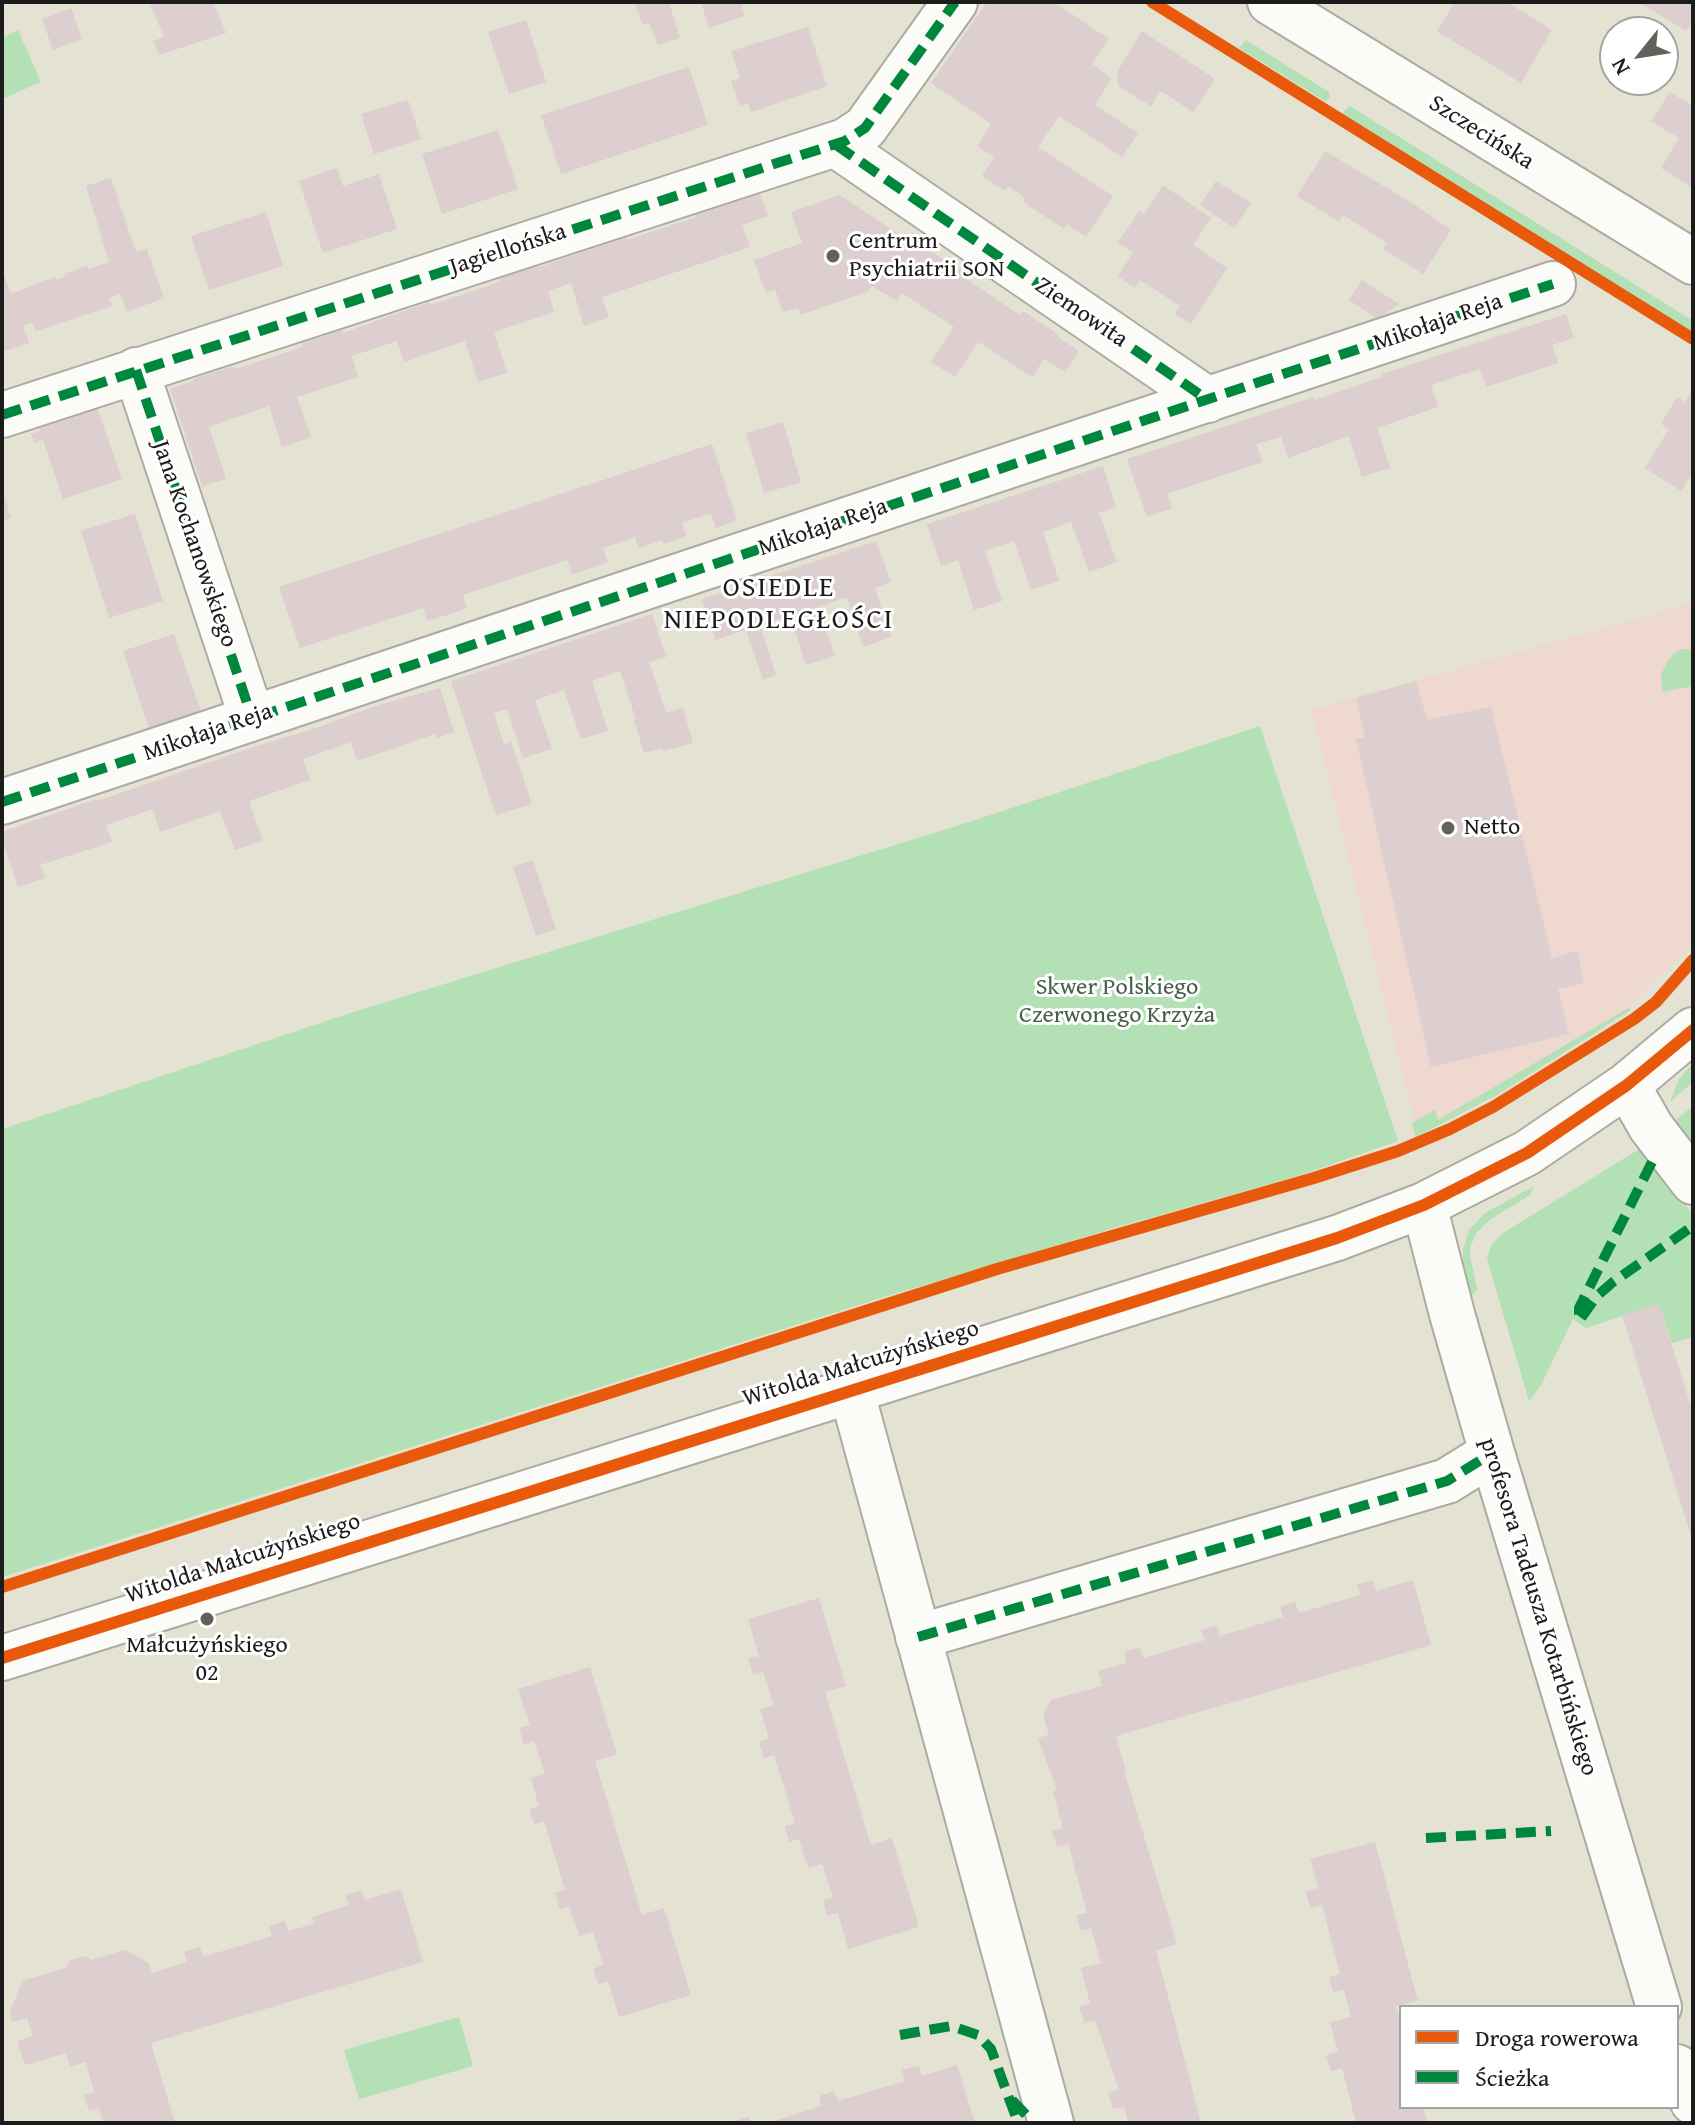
<!DOCTYPE html>
<meta charset="utf-8">
<style>
body{margin:0}
#map{position:relative;width:1695px;height:2125px;overflow:hidden;background:#e4e2d3;font-family:"Gentium Book Plus",serif}
canvas{display:block}
.frame{position:absolute;inset:0;border:4px solid #1c1c1c;pointer-events:none}
.legend{position:absolute;left:1399px;top:2005px;width:280px;height:104px;box-sizing:border-box;background:#fff;border:2px solid #a4a4a4;margin:0;padding:10px 14px;list-style:none;font-size:24px;color:#1c1c1c}
.legend li{display:flex;align-items:center;gap:16px;height:40px}
.legend b{width:40px;border:2px solid #a4a4a4}
.north{position:absolute;left:1599px;top:16px;width:80px;height:80px;box-sizing:border-box;background:#fff;border:2px solid #a4a4a4;border-radius:50%;rotate:240deg;font-size:22px;font-weight:700;line-height:32px;text-align:center;color:#1c1c1c}
.north::after{content:'';display:block;margin:auto;width:28px;height:36px;background:#62615c;clip-path:polygon(50% 0,100% 100%,50% 72%,0 100%)}
</style>
<div id="map">
<canvas width="1695" height="2125"></canvas>
<div class="frame"></div>
<ul class="legend">
<li><b style="height:10px;background:#e8590c"></b>Droga rowerowa</li>
<li><b style="height:10px;background:#00873e"></b>Ścieżka</li>
</ul>
<div class="north">N</div>
</div>
<script>
const context = document.querySelector('canvas').getContext('2d');
context.lineJoin = 'round';
function paint(path, color) {
  context.fillStyle = color;
  context.fill(path, 'evenodd');
}
function shape(rows) {
  const path = new Path2D();
  for (const r of rows) {
    path.moveTo(r[0], r[1]);
    for (let i = 2; i < r.length; i += 2) path.lineTo(r[i], r[i + 1]);
  }
  return path;
}
function trace(path, color, width, dash) {
  context.strokeStyle = color;
  context.lineWidth = width;
  context.lineCap = dash ? 'butt' : 'round';
  context.setLineDash(dash || []);
  context.stroke(path);
}
function label(font, color, halo, rows, align = 'center') {
  context.font = font + ' "Gentium Book Plus",serif';
  context.lineWidth = 6;
  context.setLineDash([]);
  context.textBaseline = 'middle';
  context.strokeStyle = halo;
  context.fillStyle = color;
  for (const [text, x, y, turn = 0] of rows) {
    context.save();
    context.translate(x, y);
    context.rotate((+turn || 0) * Math.PI / 180);
    context.textAlign = isNaN(turn) ? turn : align;
    if (halo) context.strokeText(text, 0, 0);
    context.fillText(text, 0, 0);
    context.restore();
  }
}
paint(shape([
 [1693,603,1693,942,1689,947,1691,948,1624,1010,1438,1120,1417,1129,1311,710]
]), '#eed8cf');
paint(shape([
 [18,30,41,82,2,99,2,38],
 [1246,40,1329,92,1330,96,1326,102,1239,48],
 [1350,106,1693,321,1693,333,1341,114],
 [1682,649,1693,649,1693,686,1662,692,1661,675,1666,664,1674,653],
 [1260,726,1398,1141,1301,1175,1114,1228,865,1303,2,1577,2,1129,344,1015,963,824],
 [1628,1008,1631,1010,1499,1094,1416,1137,1412,1123,1435,1110,1438,1120],
 [1693,1063,1693,1082,1670,1102,1679,1079],
 [1693,1106,1693,1151,1674,1121],
 [1641,1148,1693,1214,1693,1337,1672,1343,1659,1304,1586,1328,1573,1319,1541,1385,1529,1401,1490,1269,1487,1258,1492,1244,1503,1233],
 [1534,1186,1530,1195,1491,1219,1477,1232,1470,1247,1470,1255,1477,1290,1470,1297,1463,1265,1463,1250,1469,1230,1485,1213],
 [459,2017,473,2066,359,2099,344,2050]
]), '#b4e0b6');
paint(shape([
 [149,2,202,2,203,4,213,2,226,33,159,55,153,41,164,37],
 [641,2,669,2,680,38,658,45,649,23,643,25,635,4],
 [701,2,740,2,745,16,709,28],
 [987,2,1054,2,1109,39,1092,64,1112,78,1095,105,1138,133,1122,157,1059,116,1038,147,1113,196,1086,237,1066,224,1064,229,1023,202,1025,198,1008,186,1005,191,982,176,994,157,977,146,991,124,931,83],
 [1455,2,1507,2,1552,30,1521,83,1437,31],
 [1639,2,1693,2,1693,20,1686,31],
 [71,8,82,39,53,50,42,19],
 [526,20,546,82,509,94,488,32],
 [808,27,827,86,751,112,748,103,740,106,731,81,740,78,731,51],
 [1142,31,1215,79,1193,112,1161,91,1151,106,1118,86,1117,72],
 [689,67,708,125,561,174,541,115],
 [1670,92,1693,106,1693,188,1661,168,1679,138,1651,121],
 [408,100,421,139,374,154,361,114],
 [498,130,518,189,442,214,422,154],
 [1325,151,1412,203,1451,230,1423,274,1383,249,1387,243,1343,215,1339,222,1297,196],
 [337,168,343,186,379,174,397,229,323,253,299,181],
 [111,178,136,252,147,249,164,298,127,312,120,294,109,298,112,306,36,331,33,323,23,326,29,343,2,352,2,269,11,294,55,277,56,280,65,277,64,274,87,266,88,269,109,262,86,186],
 [1216,181,1251,203,1234,228,1200,205],
 [1163,185,1211,218,1193,245,1227,268,1191,324,1175,314,1180,306,1140,280,1135,288,1118,276,1133,253,1118,242,1139,211,1144,214],
 [760,194,768,216,742,225,750,247,602,297,609,317,584,326,571,283,548,291,554,312,494,332,507,373,478,382,465,341,404,362,397,341,352,356,358,377,297,397,311,437,282,447,269,406,209,427,226,479,202,486,170,389,193,381,193,379,233,366,235,369,303,347,302,343,342,330,343,333,429,302,430,305,500,282,499,279,538,265,540,267,626,237,627,240,697,217,696,214],
 [840,195,925,252,926,249,965,273,962,276,1020,315,1023,311,1059,335,1058,337,1079,351,1065,372,1044,359,1032,377,978,342,955,377,931,362,954,327,902,293,897,301,872,286,869,291,801,315,798,308,783,312,775,289,766,293,754,260,802,243,791,212],
 [266,212,283,266,209,290,191,236],
 [1362,280,1399,304,1378,319,1349,300],
 [1566,314,1574,338,1552,345,1558,363,1486,387,1480,369,1431,385,1438,407,1377,428,1390,468,1362,477,1349,436,1288,458,1281,437,1256,444,1263,462,1167,494,1172,508,1147,517,1127,459,1314,397,1315,400,1382,377,1382,374],
 [1693,389,1693,472,1681,491,1645,468,1669,429,1661,424,1677,397,1685,402],
 [96,405,122,479,63,499,43,440,34,443,31,434,40,431,38,424],
 [783,422,801,482,764,493,746,433],
 [712,444,737,520,716,528,711,513,682,523,686,536,663,544,662,540,639,548,635,537,603,548,608,562,582,571,572,574,567,560,463,595,467,608,447,615,427,621,423,608,300,648,279,587],
 [1103,466,1116,507,1099,513,1117,562,1089,572,1071,522,1043,532,1059,581,1031,590,1014,541,985,551,1002,601,974,610,958,560,941,566,927,524],
 [2,489,11,518,2,521],
 [135,514,163,601,109,618,81,531],
 [876,541,891,582,875,588,891,637,863,647,847,597,818,607,835,656,806,665,790,616,760,625,776,675,763,680,746,630,715,640,702,599],
 [652,614,666,657,649,662,666,713,683,708,693,743,663,751,662,748,644,753,634,720,636,720,620,671,592,681,608,731,581,739,564,690,547,696,535,700,552,749,523,758,507,709,494,713,504,745,511,742,532,804,496,815,451,681],
 [174,634,201,712,149,729,123,651],
 [1416,681,1427,720,1491,707,1552,958,1577,951,1584,983,1558,989,1569,1034,1431,1067,1356,739,1365,737,1356,698],
 [440,688,454,732,436,738,435,734,357,761,351,742,303,759,310,780,249,801,263,841,235,850,220,811,160,832,153,809,106,825,112,842,40,865,45,878,18,887,2,839,2,832,96,799,97,801,254,747,319,727,378,705],
 [533,860,556,929,536,936,513,867],
 [1659,1304,1693,1413,1692,1539,1622,1315],
 [1373,1580,1376,1591,1413,1580,1431,1645,1116,1736,1126,1770,1124,1771,1177,1944,1156,1950,1201,2123,1128,2123,1124,2107,1113,2109,1108,2093,1119,2090,1095,2020,1085,2023,1079,2007,1090,2004,1081,1968,1101,1963,1091,1928,1081,1931,1078,1922,1077,1915,1087,1913,1068,1844,1057,1847,1052,1831,1063,1828,1053,1792,1057,1790,1038,1738,1049,1735,1043,1714,1051,1700,1102,1686,1098,1671,1127,1663,1124,1652,1140,1647,1143,1658,1205,1640,1201,1630,1210,1627,1217,1625,1220,1636,1283,1617,1280,1607,1295,1602,1299,1613,1360,1595,1357,1584],
 [819,1598,846,1686,825,1692,871,1845,892,1838,919,1927,848,1949,838,1913,827,1916,823,1900,833,1897,822,1864,808,1868,799,1839,789,1842,785,1826,795,1823,774,1755,764,1758,759,1742,769,1739,760,1709,774,1705,763,1672,753,1675,748,1658,759,1656,748,1619],
 [590,1667,617,1754,595,1761,642,1915,664,1908,691,1995,619,2017,608,1981,598,1984,593,1969,603,1965,593,1932,579,1936,569,1906,559,1909,555,1893,565,1890,544,1821,534,1824,529,1809,539,1806,531,1778,545,1774,534,1741,524,1744,519,1728,530,1725,518,1689],
 [1375,1842,1418,2001,1396,2006,1401,2023,1401,2107,1423,2107,1428,2123,1356,2123,1342,2068,1331,2071,1326,2055,1338,2052,1330,2022,1351,2017,1344,1990,1333,1992,1329,1977,1340,1974,1322,1905,1310,1908,1306,1891,1318,1888,1310,1859],
 [401,1889,423,1962,151,2043,175,2123,103,2123,99,2108,89,2111,86,2102,84,2095,94,2092,86,2062,70,2067,66,2053,25,2065,17,2041,33,2036,27,2018,12,2022,10,2012,22,1981,66,1968,69,1961,78,1958,86,1956,92,1960,125,1950,149,1963,152,1973,187,1962,184,1952,200,1947,203,1957,272,1936,269,1926,285,1921,288,1931,314,1924,312,1917,349,1905,345,1895,361,1890,365,1900],
 [957,2065,975,2123,768,2123,821,2106,819,2096,834,2091,838,2101,905,2081,902,2070,919,2066,922,2076],
 [749,2117,751,2123,731,2123,731,2122]
]), '#ddcecf');
const minor = shape([
 [1270,2,1693,262],
 [836,145,1208,400],
 [136,370,252,718],
 [2,415,845,141,865,128,955,2],
 [2,802,1553,284],
 [1627,1085,1651,1127,1693,1182],
 [1424,1205,1452,1314,1492,1453,1659,2007],
 [851,1389,1051,2123],
 [918,1637,1447,1481,1492,1453],
 [2,1658,1337,1238,1424,1205,1527,1153,1627,1085,1693,1030],
 [1677,2067,1693,2102]
]);
trace(minor, '#acaba2', 48);
trace(minor, '#fbfbf8', 44);
trace(shape([
 [836,145,1208,400],
 [136,370,252,718],
 [2,415,845,141,865,128,955,2],
 [2,802,1553,284],
 [1652,1162,1579,1308,1579,1321,1596,1297,1613,1282,1693,1226],
 [918,1637,1447,1481,1492,1453],
 [1426,1838,1551,1831],
 [900,2035,951,2026,978,2035,991,2049,1018,2123],
 [1012,2100,1031,2120]
]), '#00873e', 10, [20, 10]);
trace(shape([
 [1152,2,1693,339],
 [2,1587,997,1269,1314,1178,1398,1151,1450,1129,1493,1107,1634,1019,1656,1002,1693,960],
 [2,1658,1337,1238,1424,1205,1527,1153,1627,1085,1693,1030]
]), '#e8590c', 12);
for (const [x, y, r, color] of [
 [833,256,8,"#62615c"],
 [1448,828,8,"#62615c"],
 [207,1619,8,"#62615c"]
]) {
  const dot = new Path2D();
  dot.arc(x, y, r, 0, 2 * Math.PI);
  context.fillStyle = color;
  context.fill(dot);
  trace(dot, '#fff', 3);
}
label('24px', '#1c1c1c', '#fff', [
 ["Szczecińska",1481,133,32],
 ["Jagiellońska",508,250,-18],
 ["Ziemowita",1081,313,34],
 ["Mikołaja Reja",1438,323,-19],
 ["Mikołaja Reja",823,528,-19],
 ["Jana Kochanowskiego",194,544,71],
 ["Mikołaja Reja",208,733,-19],
 ["Witolda Małcużyńskiego",861,1364,-17],
 ["Witolda Małcużyńskiego",243,1559,-18],
 ["profesora Tadeusza Kotarbińskiego",1538,1607,73]
]);
label('24px', '#1c1c1c', '#fff', [
 ["Centrum",849,242],
 ["Psychiatrii SON",849,270],
 ["Netto",1464,828],
 ["Małcużyńskiego",207,1646,"center"],
 ["02",207,1674,"center"]
], 'left');
label('24px', '#44604a', '#fff', [
 ["Skwer Polskiego",1117,988],
 ["Czerwonego Krzyża",1117,1016]
]);
context.letterSpacing = '2px';
label('28px', '#1c1c1c', '#fff', [
 ["OSIEDLE",779,589],
 ["NIEPODLEGŁOŚCI",779,621]
]);
context.letterSpacing = '0px';
</script>
